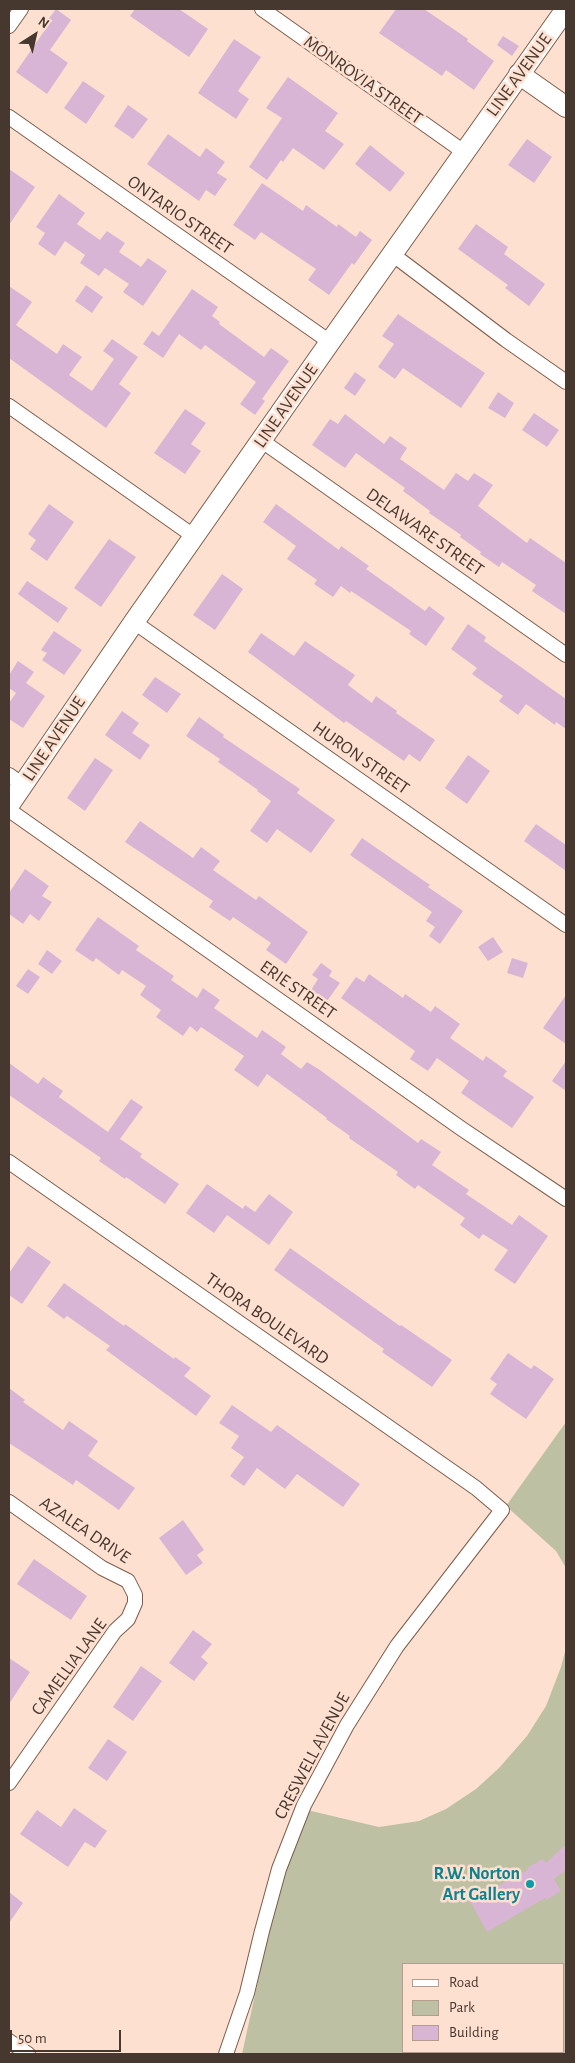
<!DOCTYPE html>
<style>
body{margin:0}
#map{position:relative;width:575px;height:2063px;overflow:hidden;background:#fee0d0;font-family:"Alegreya Sans",sans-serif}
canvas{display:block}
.frame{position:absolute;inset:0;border:10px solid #46372f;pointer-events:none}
.legend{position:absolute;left:402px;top:1963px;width:162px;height:90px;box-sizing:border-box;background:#fee0d0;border:1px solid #b49c90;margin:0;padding:6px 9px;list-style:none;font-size:15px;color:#46372f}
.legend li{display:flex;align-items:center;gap:10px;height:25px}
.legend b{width:25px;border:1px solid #b49c90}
.north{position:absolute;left:10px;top:10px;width:50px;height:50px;-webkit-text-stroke:4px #fee0d0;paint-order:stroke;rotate:35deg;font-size:14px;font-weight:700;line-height:20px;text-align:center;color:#46372f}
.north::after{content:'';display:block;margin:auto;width:18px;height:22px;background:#46372f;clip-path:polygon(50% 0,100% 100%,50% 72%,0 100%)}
.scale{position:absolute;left:10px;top:2030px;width:111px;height:22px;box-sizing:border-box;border:2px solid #46372f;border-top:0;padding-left:6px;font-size:15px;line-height:18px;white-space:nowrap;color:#46372f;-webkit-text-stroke:4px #fee0d0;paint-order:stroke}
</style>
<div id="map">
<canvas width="575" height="2063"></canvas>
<div class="frame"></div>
<ul class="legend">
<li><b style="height:6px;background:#fff"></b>Road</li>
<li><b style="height:14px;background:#bdc0a3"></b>Park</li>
<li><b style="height:14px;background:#d8b5d4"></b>Building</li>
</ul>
<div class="north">N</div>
<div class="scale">50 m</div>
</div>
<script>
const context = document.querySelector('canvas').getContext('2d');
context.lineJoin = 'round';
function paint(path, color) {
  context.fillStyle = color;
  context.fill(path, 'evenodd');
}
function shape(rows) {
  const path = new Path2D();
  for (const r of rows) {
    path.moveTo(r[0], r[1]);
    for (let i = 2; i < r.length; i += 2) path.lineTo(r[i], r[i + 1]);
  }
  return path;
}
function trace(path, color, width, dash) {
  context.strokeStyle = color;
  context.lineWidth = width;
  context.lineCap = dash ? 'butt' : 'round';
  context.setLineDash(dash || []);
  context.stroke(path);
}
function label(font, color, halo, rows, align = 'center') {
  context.font = font + ' "Alegreya Sans",sans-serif';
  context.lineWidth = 5;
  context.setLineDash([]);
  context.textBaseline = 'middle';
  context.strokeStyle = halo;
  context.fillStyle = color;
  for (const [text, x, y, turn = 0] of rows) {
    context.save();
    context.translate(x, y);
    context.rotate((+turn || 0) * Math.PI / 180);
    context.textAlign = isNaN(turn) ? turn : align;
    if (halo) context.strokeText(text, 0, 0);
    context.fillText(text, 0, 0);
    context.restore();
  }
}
paint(shape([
 [566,1422,566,1568,556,1551,506,1506],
 [566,1648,566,2054,242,2054,282,1871,307,1810,379,1827,419,1821,446,1809,476,1789,499,1768,527,1736,546,1706,561,1667],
 [404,1964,564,1964,564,2052,404,2052]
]), '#bdc0a3');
paint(shape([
 [56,9,71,20,50,50,68,63,47,94,16,72,47,27,44,25],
 [135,9,179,9,208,29,189,57,130,16],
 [396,9,424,9,468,39,467,41,494,61,474,90,446,70,442,76,379,33],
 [503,36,519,46,512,56,497,45],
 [234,39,261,57,238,91,249,99,236,119,198,93],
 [288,77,338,113,325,131,344,144,324,170,293,148,283,162,281,160,267,180,249,167,282,118,266,108],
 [83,81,105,96,86,124,64,108],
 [128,105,148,119,133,139,114,126],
 [168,134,200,157,206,148,225,162,217,173,227,179,215,196,206,190,199,201,147,164],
 [527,139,552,157,534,183,508,165],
 [370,145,405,173,390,192,355,164],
 [9,169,35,187,9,225],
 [262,183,303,211,306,205,337,227,338,224,356,237,360,231,372,240,354,265,352,263,329,295,308,280,316,269,261,232,255,240,233,225],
 [59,194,85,213,77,224,100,240,107,231,125,243,119,252,141,267,148,258,167,271,143,306,123,292,129,284,105,268,99,276,80,263,85,255,65,241,55,256,38,244,45,233,36,227],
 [476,224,508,247,504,254,545,284,529,306,505,288,508,285,458,249],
 [86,285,103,297,92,313,75,301],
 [9,286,32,302,16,325,57,354,63,344,82,357,69,375,92,391,114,359,103,351,112,339,138,357,119,384,131,393,106,428,9,358],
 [192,289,218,307,212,316,220,322,219,324,264,357,271,348,289,361,262,399,265,401,255,415,240,404,256,382,205,345,201,350,179,334,163,358,143,344,152,331,159,336],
 [398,314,485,373,461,408,403,368,395,379,378,367,394,344,382,336],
 [355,372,366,380,355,396,344,388],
 [498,392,514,403,505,418,488,408],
 [185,409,206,423,191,444,201,451,185,474,154,453],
 [534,413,559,430,547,447,522,430],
 [345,414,384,444,390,436,407,448,400,459,444,490,456,473,468,481,474,473,493,485,478,506,527,543,530,538,566,563,566,614,532,591,536,585,502,562,499,567,480,554,481,552,460,537,461,535,429,513,430,511,403,491,405,488,356,453,345,468,312,445,330,419,338,424],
 [49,504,74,522,47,561,30,549,36,540,28,534],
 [276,504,339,550,341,546,369,566,366,569,425,611,429,606,445,618,426,646,409,634,411,631,351,591,350,593,341,586,333,597,314,584,317,580,287,559,296,546,263,522],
 [109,539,136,557,101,607,74,588],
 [222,574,243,589,215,630,193,615],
 [27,581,68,608,58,623,18,594],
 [468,624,486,637,484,641,566,699,566,729,556,722,555,725,526,704,518,715,499,701,503,696,472,674,477,668,451,649],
 [54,631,82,650,64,675,42,660,47,653,41,650],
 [261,633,294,656,305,641,355,675,348,685,372,703,376,696,397,711,396,713,435,740,420,762,409,754,404,761,346,721,344,723,248,652],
 [18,661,34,672,26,683,45,696,23,728,9,719,9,703,16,693,9,688,9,675],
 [155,677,181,694,167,713,142,695],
 [122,711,139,723,132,733,150,745,140,760,105,735],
 [199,717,224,735,223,737,300,789,297,793,335,820,311,853,277,829,267,843,250,831,271,801,257,791,258,790,218,762,220,759,186,736],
 [468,755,490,771,467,804,445,788],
 [95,758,113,770,85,811,67,798],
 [140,821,193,858,201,847,220,861,213,870,256,900,259,896,308,932,286,964,266,950,271,943,233,917,230,921,209,907,213,901,125,842],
 [536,824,566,845,566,871,524,841],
 [362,838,430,885,428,887,463,911,440,944,429,936,435,927,426,921,432,912,350,855],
 [25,869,49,886,42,896,52,902,39,921,30,914,23,924,9,914,9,893],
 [98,917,139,946,136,950,174,976,171,980,197,998,203,988,220,1000,214,1008,257,1038,262,1030,286,1047,281,1054,301,1069,307,1062,320,1070,418,1143,421,1139,441,1152,432,1165,469,1190,466,1194,512,1225,519,1215,548,1236,515,1284,494,1270,508,1250,483,1234,479,1239,460,1225,465,1218,418,1185,415,1189,396,1175,398,1172,349,1138,350,1136,326,1119,327,1118,267,1074,258,1087,234,1070,244,1056,201,1027,197,1032,190,1026,183,1036,156,1017,161,1010,140,995,146,986,122,970,119,975,96,958,93,962,75,950],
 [493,937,503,952,488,961,478,947],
 [47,950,62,961,52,974,38,964],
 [512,958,528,963,523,978,507,973],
 [321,963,332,971,329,976,340,983,327,1001,311,990,318,979,312,975],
 [28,969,40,977,28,994,16,986],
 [369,974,403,998,405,994,431,1012,435,1006,460,1024,450,1038,483,1061,486,1056,507,1071,503,1076,534,1097,512,1128,461,1093,469,1081,437,1058,428,1071,410,1059,415,1051,341,998,356,977,364,982],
 [566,995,566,1044,543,1028],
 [566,1061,566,1091,552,1081],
 [9,1063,38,1084,43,1077,63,1091,59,1097,108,1132,131,1099,143,1107,120,1139,142,1154,140,1157,179,1184,165,1204,126,1177,125,1179,99,1161,101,1158,9,1095],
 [207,1184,243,1209,245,1205,255,1212,269,1194,293,1212,269,1245,227,1215,214,1233,186,1213],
 [28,1246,51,1262,22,1304,9,1295,9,1273],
 [290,1248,400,1326,401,1325,452,1360,432,1387,382,1352,384,1349,274,1270],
 [64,1283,124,1326,125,1324,174,1359,175,1357,191,1368,184,1376,211,1396,196,1416,106,1350,110,1346,67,1316,64,1319,47,1306],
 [508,1353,531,1369,534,1365,554,1379,526,1419,490,1394,497,1384,490,1379],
 [9,1388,25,1400,23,1402,63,1430,69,1421,98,1441,88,1456,135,1488,119,1510,76,1480,73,1485,9,1443],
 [232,1405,271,1432,277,1425,360,1484,343,1507,297,1474,285,1489,257,1468,244,1486,230,1476,244,1457,231,1448,239,1436,219,1423],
 [183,1520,204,1550,197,1555,203,1563,186,1575,159,1538],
 [34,1559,87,1596,71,1620,17,1584],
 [193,1630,212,1644,201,1657,208,1663,194,1681,169,1663],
 [9,1658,30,1672,9,1704],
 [141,1666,162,1681,133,1721,113,1707],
 [108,1739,127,1752,107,1781,88,1768],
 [74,1808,107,1831,95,1848,85,1842,68,1867,20,1834,37,1810,61,1827],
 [566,1844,566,1870,554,1879,561,1891,546,1900,545,1898,487,1932,470,1901,528,1870,527,1868,543,1859,546,1863],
 [9,1892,23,1903,9,1923]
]), '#d8b5d4');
const street = shape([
 [262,9,464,152],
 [9,26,21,9],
 [9,117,330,342],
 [392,254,506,340,566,382],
 [9,406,195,537],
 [262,441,566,655],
 [134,622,566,925],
 [9,775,23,785],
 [9,810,462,1129,566,1199],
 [9,1162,476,1488,502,1510,397,1646,347,1725,304,1805,279,1869,262,1931,247,1993,226,2054],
 [9,1502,102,1568,128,1581,135,1595,135,1603,128,1619,115,1631,9,1783],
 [9,2041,28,2054]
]);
const secondary = shape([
 [519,74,566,107],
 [9,805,134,622,330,342,566,9]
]);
trace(street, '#7c5c4b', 16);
trace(secondary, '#7c5c4b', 22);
trace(street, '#fff', 14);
trace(secondary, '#fff', 20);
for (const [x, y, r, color] of [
 [530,1884,5,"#0f9aa8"]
]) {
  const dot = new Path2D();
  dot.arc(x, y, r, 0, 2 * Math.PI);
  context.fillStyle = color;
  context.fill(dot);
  trace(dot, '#fee0d0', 2);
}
label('18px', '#46372f', '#fee0d0', [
 ["LINE AVENUE",519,75,-54],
 ["MONROVIA STREET",363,80,35],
 ["ONTARIO STREET",180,215,35],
 ["LINE AVENUE",286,406,-55],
 ["DELAWARE STREET",425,532,35],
 ["LINE AVENUE",54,739,-56],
 ["HURON STREET",361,758,35],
 ["ERIE STREET",298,990,35],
 ["THORA BOULEVARD",267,1319,35],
 ["AZALEA DRIVE",85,1530,34],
 ["CAMELLIA LANE",69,1667,-54],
 ["CRESWELL AVENUE",312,1756,-62]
]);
label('bold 18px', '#0d838f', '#fee0d0', [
 ["R.W. Norton",520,1874],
 ["Art Gallery",520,1895]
], 'right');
</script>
